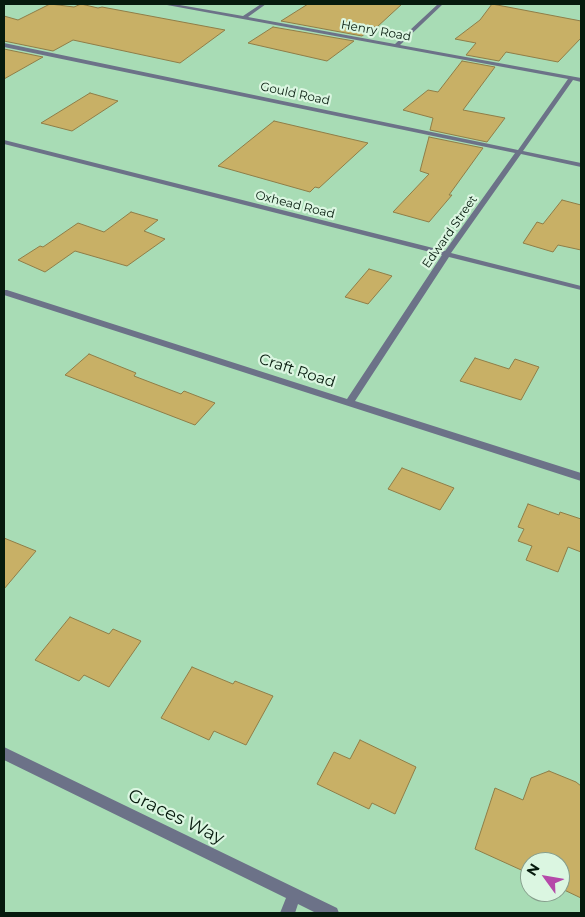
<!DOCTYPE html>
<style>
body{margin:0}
#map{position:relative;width:585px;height:917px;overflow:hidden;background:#a8dcb5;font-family:Montserrat,sans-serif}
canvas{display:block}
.frame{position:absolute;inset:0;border:5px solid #061a0d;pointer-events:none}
.north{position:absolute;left:520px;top:852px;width:50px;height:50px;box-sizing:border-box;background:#dbf6e1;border:1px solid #869e8c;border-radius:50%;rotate:302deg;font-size:14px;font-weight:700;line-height:20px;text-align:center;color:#061a0d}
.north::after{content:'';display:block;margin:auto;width:18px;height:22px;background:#b549a9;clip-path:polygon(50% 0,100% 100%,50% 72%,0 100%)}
</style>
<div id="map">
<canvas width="585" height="917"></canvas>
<div class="frame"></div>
<div class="north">N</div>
</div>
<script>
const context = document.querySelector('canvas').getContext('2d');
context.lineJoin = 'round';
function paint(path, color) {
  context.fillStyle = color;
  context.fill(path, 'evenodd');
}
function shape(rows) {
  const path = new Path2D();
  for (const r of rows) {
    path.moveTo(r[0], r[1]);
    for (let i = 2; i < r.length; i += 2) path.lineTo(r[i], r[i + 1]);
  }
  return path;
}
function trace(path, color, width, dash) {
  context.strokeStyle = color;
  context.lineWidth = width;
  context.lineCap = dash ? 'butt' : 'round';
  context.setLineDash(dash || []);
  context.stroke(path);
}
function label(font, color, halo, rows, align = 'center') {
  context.font = font + ' Montserrat,sans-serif';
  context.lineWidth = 4.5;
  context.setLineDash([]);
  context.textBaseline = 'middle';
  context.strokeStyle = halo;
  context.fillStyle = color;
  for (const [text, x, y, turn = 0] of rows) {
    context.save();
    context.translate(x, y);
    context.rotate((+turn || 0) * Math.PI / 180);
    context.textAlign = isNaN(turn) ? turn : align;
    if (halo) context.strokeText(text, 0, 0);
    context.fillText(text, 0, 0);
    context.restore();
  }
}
const building = shape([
 [50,4,74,7,81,4,98,8,102,7,225,30,180,63,73,40,53,51,4,41,4,16,18,20,50,4],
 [308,4,402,4,377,27,374,27,362,36,281,21,308,4],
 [492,4,581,21,581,38,558,62,506,52,499,61,466,55,476,43,455,39,480,20,492,4],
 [273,27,354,41,327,61,248,43,273,27],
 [4,49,43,57,4,79,4,49],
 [462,61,495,67,463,110,505,118,487,142,430,130,433,118,403,110,428,90,438,92,462,61],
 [90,93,118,101,72,131,41,123,90,93],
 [274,121,368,143,319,188,315,187,310,192,218,166,274,121],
 [429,137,483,148,449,195,452,195,429,222,393,212,429,174,420,171,429,137],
 [562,200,581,205,581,250,558,245,553,252,523,243,537,222,543,224,562,200],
 [131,212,158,220,144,231,165,239,127,266,75,251,45,272,18,260,40,246,43,247,78,223,104,232,131,212],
 [369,269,392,276,368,304,345,297,369,269],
 [89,354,136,373,134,376,181,394,184,391,215,403,195,425,65,375,89,354],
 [475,358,509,369,515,359,539,367,521,400,460,381,475,358],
 [402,468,454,488,440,510,388,489,402,468],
 [528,504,559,515,560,512,581,519,581,552,568,547,558,572,526,560,532,546,518,541,524,529,518,527,528,504],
 [4,538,36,551,4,589,4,538],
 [70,617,109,634,113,629,141,641,109,687,84,675,79,681,35,660,70,617],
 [192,667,233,684,235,681,273,696,246,745,214,731,209,740,161,718,192,667],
 [360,740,416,767,395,814,372,803,369,809,317,784,334,752,350,759,360,740],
 [549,771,576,782,581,786,581,898,560,888,560,862,530,862,530,874,475,849,495,788,523,800,531,778,549,771]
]);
paint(building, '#c8b066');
trace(building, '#8f7d47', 1);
paint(shape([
 [165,4,174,4,243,16,261,4,266,4,248,17,395,44,438,4,443,4,400,45,581,78,581,82,573,80,523,151,581,163,581,167,521,154,451,253,581,286,581,290,449,257,355,401,581,473,581,481,4,295,4,290,7,290,347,399,442,255,4,144,4,140,445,251,515,153,4,47,4,43,518,150,568,79,167,5,165,4],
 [4,747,337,908,339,913,316,913,298,904,295,913,280,913,286,898,4,760,4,747]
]), '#6c7288');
label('12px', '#061a0d', '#dbf6e1', [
 ["Henry Road",376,31,10],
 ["Gould Road",295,94,12],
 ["Oxhead Road",295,205,14],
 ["Edward Street",450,232,-55]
]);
label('15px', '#061a0d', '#dbf6e1', [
 ["Craft Road",297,371,18]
]);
label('18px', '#061a0d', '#dbf6e1', [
 ["Graces Way",176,817,26]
]);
</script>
